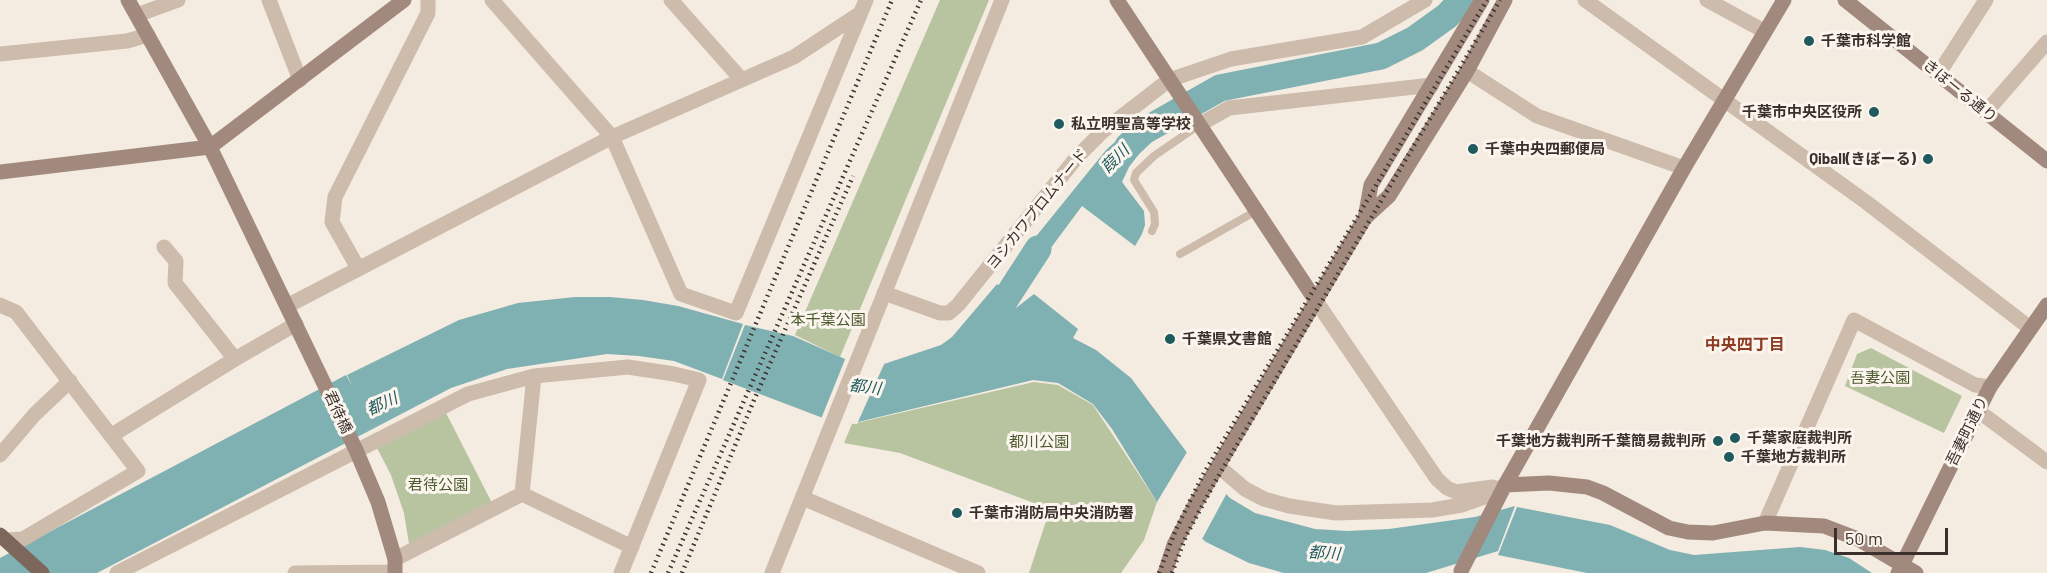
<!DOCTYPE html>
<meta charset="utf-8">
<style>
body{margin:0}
#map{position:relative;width:2047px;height:573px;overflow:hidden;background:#f4ebe1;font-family:Barlow,sans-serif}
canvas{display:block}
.scale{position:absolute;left:1834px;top:528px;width:114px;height:27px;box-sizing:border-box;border:3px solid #3b302b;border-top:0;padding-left:8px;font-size:18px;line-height:21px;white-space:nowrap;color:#3b302b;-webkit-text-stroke:4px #fbf5ee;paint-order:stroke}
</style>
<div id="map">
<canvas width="2047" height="573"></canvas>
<div class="scale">50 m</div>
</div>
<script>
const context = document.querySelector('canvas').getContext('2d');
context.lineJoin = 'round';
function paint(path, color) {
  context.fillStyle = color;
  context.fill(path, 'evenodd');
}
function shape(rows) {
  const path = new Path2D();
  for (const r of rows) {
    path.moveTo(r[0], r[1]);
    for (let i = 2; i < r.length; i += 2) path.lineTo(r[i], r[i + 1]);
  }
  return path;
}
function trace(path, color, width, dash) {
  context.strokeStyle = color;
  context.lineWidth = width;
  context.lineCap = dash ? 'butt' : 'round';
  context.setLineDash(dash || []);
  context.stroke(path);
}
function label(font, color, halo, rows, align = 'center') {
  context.font = font + ' Barlow,"Noto Sans JP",sans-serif';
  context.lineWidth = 6;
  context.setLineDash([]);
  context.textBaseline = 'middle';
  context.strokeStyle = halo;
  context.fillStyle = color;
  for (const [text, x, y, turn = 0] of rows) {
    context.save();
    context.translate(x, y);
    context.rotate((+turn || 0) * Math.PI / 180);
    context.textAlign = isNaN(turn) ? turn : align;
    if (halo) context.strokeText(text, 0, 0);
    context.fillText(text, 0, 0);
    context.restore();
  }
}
paint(shape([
 [940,0,989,0,840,357,795,335],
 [1871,348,1962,396,1944,433,1845,386,1857,354],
 [1034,382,1058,385,1093,405,1157,502,1144,540,1121,573,1029,573,1050,509,900,453,844,443,852,424],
 [445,411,492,503,409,544,404,513,391,475,377,448]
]), '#b8c4a0');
paint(shape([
 [1151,117,1161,132,1150,140,1129,167,1122,182,1144,211,1145,225,1142,234,1135,246,1082,206,1024,284,1008,271,1106,150,1126,132],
 [997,284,1013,296,992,323,994,325,1034,294,1078,329,1073,338,1096,350,1131,378,1188,454,1230,498,1255,513,1315,529,1347,531,1389,529,1475,517,1515,506,1498,551,1426,573,1284,573,1249,563,1206,542,1157,502,1112,429,1093,404,1058,383,1033,380,854,423,823,418,723,380,745,325,793,336,845,359,868,365,878,366,941,345,952,337],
 [575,297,610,297,643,300,678,306,743,324,722,379,674,361,639,356,607,354,507,369,451,388,97,573,0,573,0,558,346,375,353,387,347,375,459,320,518,303],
 [1517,507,1610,525,1670,550,1694,555,1800,547,1825,550,1849,558,1872,573,1587,573,1498,555]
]), '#7fb0b2');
paint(shape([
 [846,357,868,362,886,360,857,424,821,419],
 [1187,452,1228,491,1201,541,1157,502]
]), '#f4ebe1');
trace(shape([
 [1128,146,1144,131,1220,88,1381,56,1415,39,1447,16,1462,0],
 [990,323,1038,249]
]), '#7fb0b2', 27);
trace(shape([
 [1152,231,1155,224,1154,212,1134,180,1136,173,1154,156,1199,125],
 [1180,254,1256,211]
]), '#cdbbac', 8);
trace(shape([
 [269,0,300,80],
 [492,0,612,137,681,294,736,313,866,0],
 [671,0,741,79],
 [1585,0,1866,202,2030,328],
 [1707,0,1764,31],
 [137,15,178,0],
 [0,54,127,41,148,35],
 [1467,71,1537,116,1684,168],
 [1939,73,1986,0],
 [1986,112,2047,42],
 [1199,125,1229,108,1432,85],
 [164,247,176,261,175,283,235,359],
 [358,268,332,222,335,197,428,13,428,0],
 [884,293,940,313,949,313,958,305,1077,157,1103,131,1169,80,1231,59,1362,37,1425,0],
 [1316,301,1437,479,1447,488,1456,492,1493,487],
 [0,305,16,312,138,471,23,539,6,540],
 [287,306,612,137,794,57,859,14],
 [1977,410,2047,462],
 [112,435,235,359,296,324],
 [0,455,35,414,70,381],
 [1218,466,1245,489,1264,499,1289,506,1336,513,1432,510,1462,505,1482,498,1505,485],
 [522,494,534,376],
 [803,498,978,573],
 [1765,523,1854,320,1975,385,1990,387],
 [395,559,522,494,632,547],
 [117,573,468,394,534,376,628,367,674,374,699,380,621,573],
 [295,573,395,572],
 [772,573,1002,0]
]), '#cdbbac', 15);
trace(shape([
 [128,0,210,147,356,450,378,502,395,559,395,573],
 [1117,0,1316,301],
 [1845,0,2047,161],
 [0,172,210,147,404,0],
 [1365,218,1371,185,1482,0],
 [1505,485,1549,483,1587,487,1603,493,1669,528,1688,532,1713,533,1765,523,1824,526,1858,539,1916,573],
 [1461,571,1505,485,1684,168,1784,0],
 [1165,573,1174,545,1196,503,1334,270,1365,218,1389,196,1467,71,1505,0],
 [1898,573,1990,387,2047,305]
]), '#a18a7d', 15);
trace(shape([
 [0,535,42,573]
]), '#7d675c', 15);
trace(shape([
 [651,573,892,0],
 [668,573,921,0],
 [682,573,754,400,853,176],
 [1159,573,1176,529,1204,473,1487,0],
 [1172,573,1186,536,1215,482,1500,0]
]), '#3b302b', 4.5, [1.5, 4.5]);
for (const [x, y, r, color] of [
 [1809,41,6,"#1f5a5e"],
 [1874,112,6,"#1f5a5e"],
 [1059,124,6,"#1f5a5e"],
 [1473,149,6,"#1f5a5e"],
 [1928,159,6,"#1f5a5e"],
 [1170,339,6,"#1f5a5e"],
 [1735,438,6,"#1f5a5e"],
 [1718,441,6,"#1f5a5e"],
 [1729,457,6,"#1f5a5e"],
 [957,513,6,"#1f5a5e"]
]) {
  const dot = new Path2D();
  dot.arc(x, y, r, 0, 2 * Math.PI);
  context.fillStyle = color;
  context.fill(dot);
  trace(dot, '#fbf5ee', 2);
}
label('bold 15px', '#3b302b', '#fbf5ee', [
 ["千葉市科学館",1821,41],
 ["千葉市中央区役所",1862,112,"right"],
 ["私立明聖高等学校",1071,124],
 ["千葉中央四郵便局",1485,149],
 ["Qiball(きぼーる)",1916,159,"right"],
 ["千葉県文書館",1182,339],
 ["千葉家庭裁判所",1747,438],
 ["千葉地方裁判所千葉簡易裁判所",1706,441,"right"],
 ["千葉地方裁判所",1741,457],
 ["千葉市消防局中央消防署",969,513]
], 'left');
label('15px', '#3b302b', '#fbf5ee', [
 ["きぼーる通り",1960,91,39],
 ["ヨシカワプロムナード",1037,209,-51],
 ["君待橋",338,412,65],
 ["吾妻町通り",1967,431,-64]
]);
label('15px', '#4a5a2e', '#fbf5ee', [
 ["本千葉公園",828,320],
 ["吾妻公園",1880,378],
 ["都川公園",1039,442],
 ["君待公園",438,485]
]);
label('italic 16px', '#1f5a5e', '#fbf5ee', [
 ["葭川",1115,159,-45],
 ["都川",865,387,7],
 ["都川",382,404,-25],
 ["都川",1324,553,4]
]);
label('bold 16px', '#8c3b22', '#fbf5ee', [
 ["中央四丁目",1745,345]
]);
</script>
